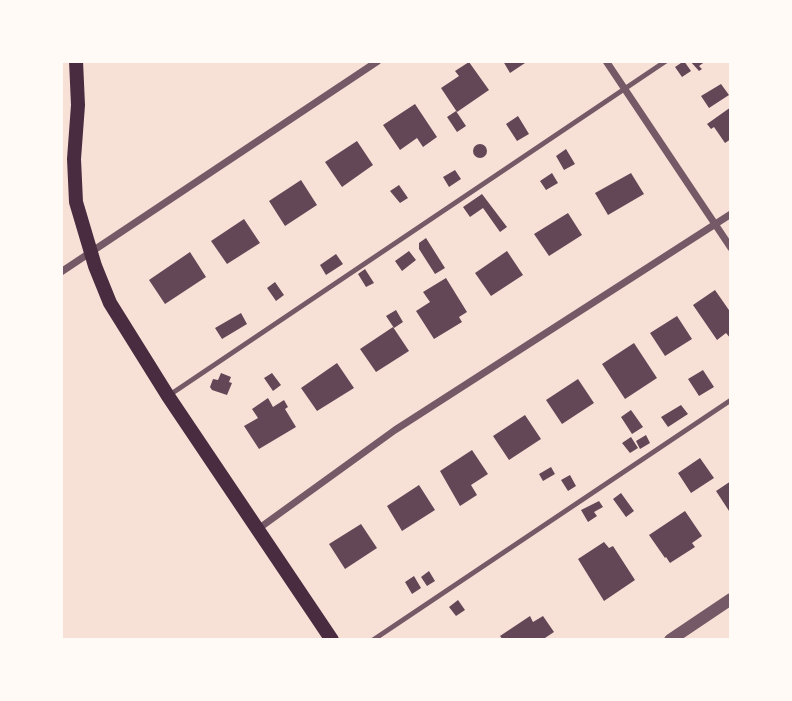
<!DOCTYPE html>
<style>
body{margin:0}
#map{position:relative;width:792px;height:701px;overflow:hidden;background:#f7e1d7;font-family:Overpass,sans-serif}
canvas{display:block}
.frame{position:absolute;inset:0;border:63px solid #fffaf5;pointer-events:none}
</style>
<div id="map">
<canvas width="792" height="701"></canvas>
<div class="frame"></div>
</div>
<script>
const context = document.querySelector('canvas').getContext('2d');
context.lineJoin = 'round';
function paint(path, color) {
  context.fillStyle = color;
  context.fill(path, 'evenodd');
}
function shape(rows) {
  const path = new Path2D();
  for (const r of rows) {
    if (r.length === 3) {
      path.moveTo(r[0] + r[2], r[1]);
      path.arc(r[0], r[1], r[2], 0, 2 * Math.PI);
      continue;
    }
    path.moveTo(r[0], r[1]);
    for (let i = 2; i < r.length; i += 2) path.lineTo(r[i], r[i + 1]);
  }
  return path;
}
function trace(path, color, width, dash) {
  context.strokeStyle = color;
  context.lineWidth = width;
  context.lineCap = dash ? 'butt' : 'round';
  context.setLineDash(dash || []);
  context.stroke(path);
}
paint(shape([
 [503,61,528,61,510,73],
 [684,61,691,71,682,77,675,67],
 [690,61,706,61,699,66,702,69,699,71],
 [469,62,489,90,457,112,441,88,459,76,455,71],
 [721,84,729,95,709,108,701,96],
 [415,104,437,137,423,147,417,138,400,150,383,125],
 [731,107,731,139,725,143,714,127,711,129,707,124],
 [456,111,466,126,457,132,447,117],
 [518,116,529,134,517,141,506,124],
 [357,141,373,165,342,187,325,162],
 [480,151,7],
 [566,149,575,164,564,170,556,156],
 [455,170,461,179,449,187,443,177],
 [552,173,558,183,546,190,540,181],
 [631,173,644,194,608,215,595,193],
 [301,180,317,205,285,226,269,201],
 [399,185,408,198,400,203,390,191],
 [482,194,507,227,500,232,483,208,470,217,463,207],
 [568,213,582,235,549,256,534,234],
 [244,219,260,243,227,264,211,241],
 [426,238,445,268,435,274,419,249,419,243],
 [409,251,416,260,402,271,395,261],
 [507,251,523,275,491,296,475,273],
 [190,252,206,277,165,304,149,280],
 [336,254,343,264,326,275,320,265],
 [365,269,374,283,366,287,358,274],
 [446,278,467,312,459,317,462,322,434,339,416,311,430,302,423,292],
 [275,282,284,295,276,301,267,288],
 [715,290,731,313,731,339,726,333,717,340,693,305],
 [396,310,403,322,394,328,386,316],
 [241,313,247,324,222,339,215,328],
 [677,316,692,339,665,356,650,333],
 [393,327,409,351,376,372,360,349],
 [634,343,657,378,625,399,602,364],
 [337,363,354,388,317,411,301,388],
 [703,370,714,387,699,396,688,379],
 [221,373,231,377,229,382,232,383,227,395,212,390,210,387,213,379,218,380],
 [272,373,281,385,273,391,264,378],
 [578,379,594,403,562,424,546,400],
 [268,398,273,407,284,400,288,407,285,409,296,427,259,449,244,426,258,418,252,409],
 [681,405,688,414,668,427,661,417],
 [631,410,643,427,632,434,621,417],
 [525,415,541,439,509,460,493,436],
 [646,435,650,443,640,449,636,441],
 [631,437,638,448,630,453,622,443],
 [472,450,488,474,471,485,477,495,460,506,440,471],
 [700,458,714,478,691,493,678,473],
 [551,467,555,474,543,481,539,474],
 [570,475,576,486,568,491,561,480],
 [731,481,731,514,716,491],
 [419,485,435,510,402,531,387,506],
 [621,493,634,511,626,517,613,499],
 [599,501,603,507,594,512,597,516,588,522,581,510],
 [685,511,702,536,692,543,695,547,670,563,666,557,665,558,649,535],
 [361,524,377,548,345,569,329,544],
 [604,542,609,548,613,546,635,580,604,601,578,559],
 [429,571,435,581,427,586,421,577],
 [414,576,421,588,412,594,405,582],
 [458,600,465,610,456,616,449,607],
 [530,616,533,622,543,616,554,632,542,640,503,640,500,636]
]), '#644757');
trace(shape([
 [168,396,666,61],
 [373,640,731,400]
]), '#755966', 5);
trace(shape([
 [606,61,731,248],
 [61,272,378,61],
 [258,529,395,430,731,214]
]), '#755966', 7);
trace(shape([
 [670,640,731,599]
]), '#755966', 12);
trace(shape([
 [76,61,78,105,74,159,76,202,95,266,110,303,168,396,332,640]
]), '#4a2c40', 14);
</script>
